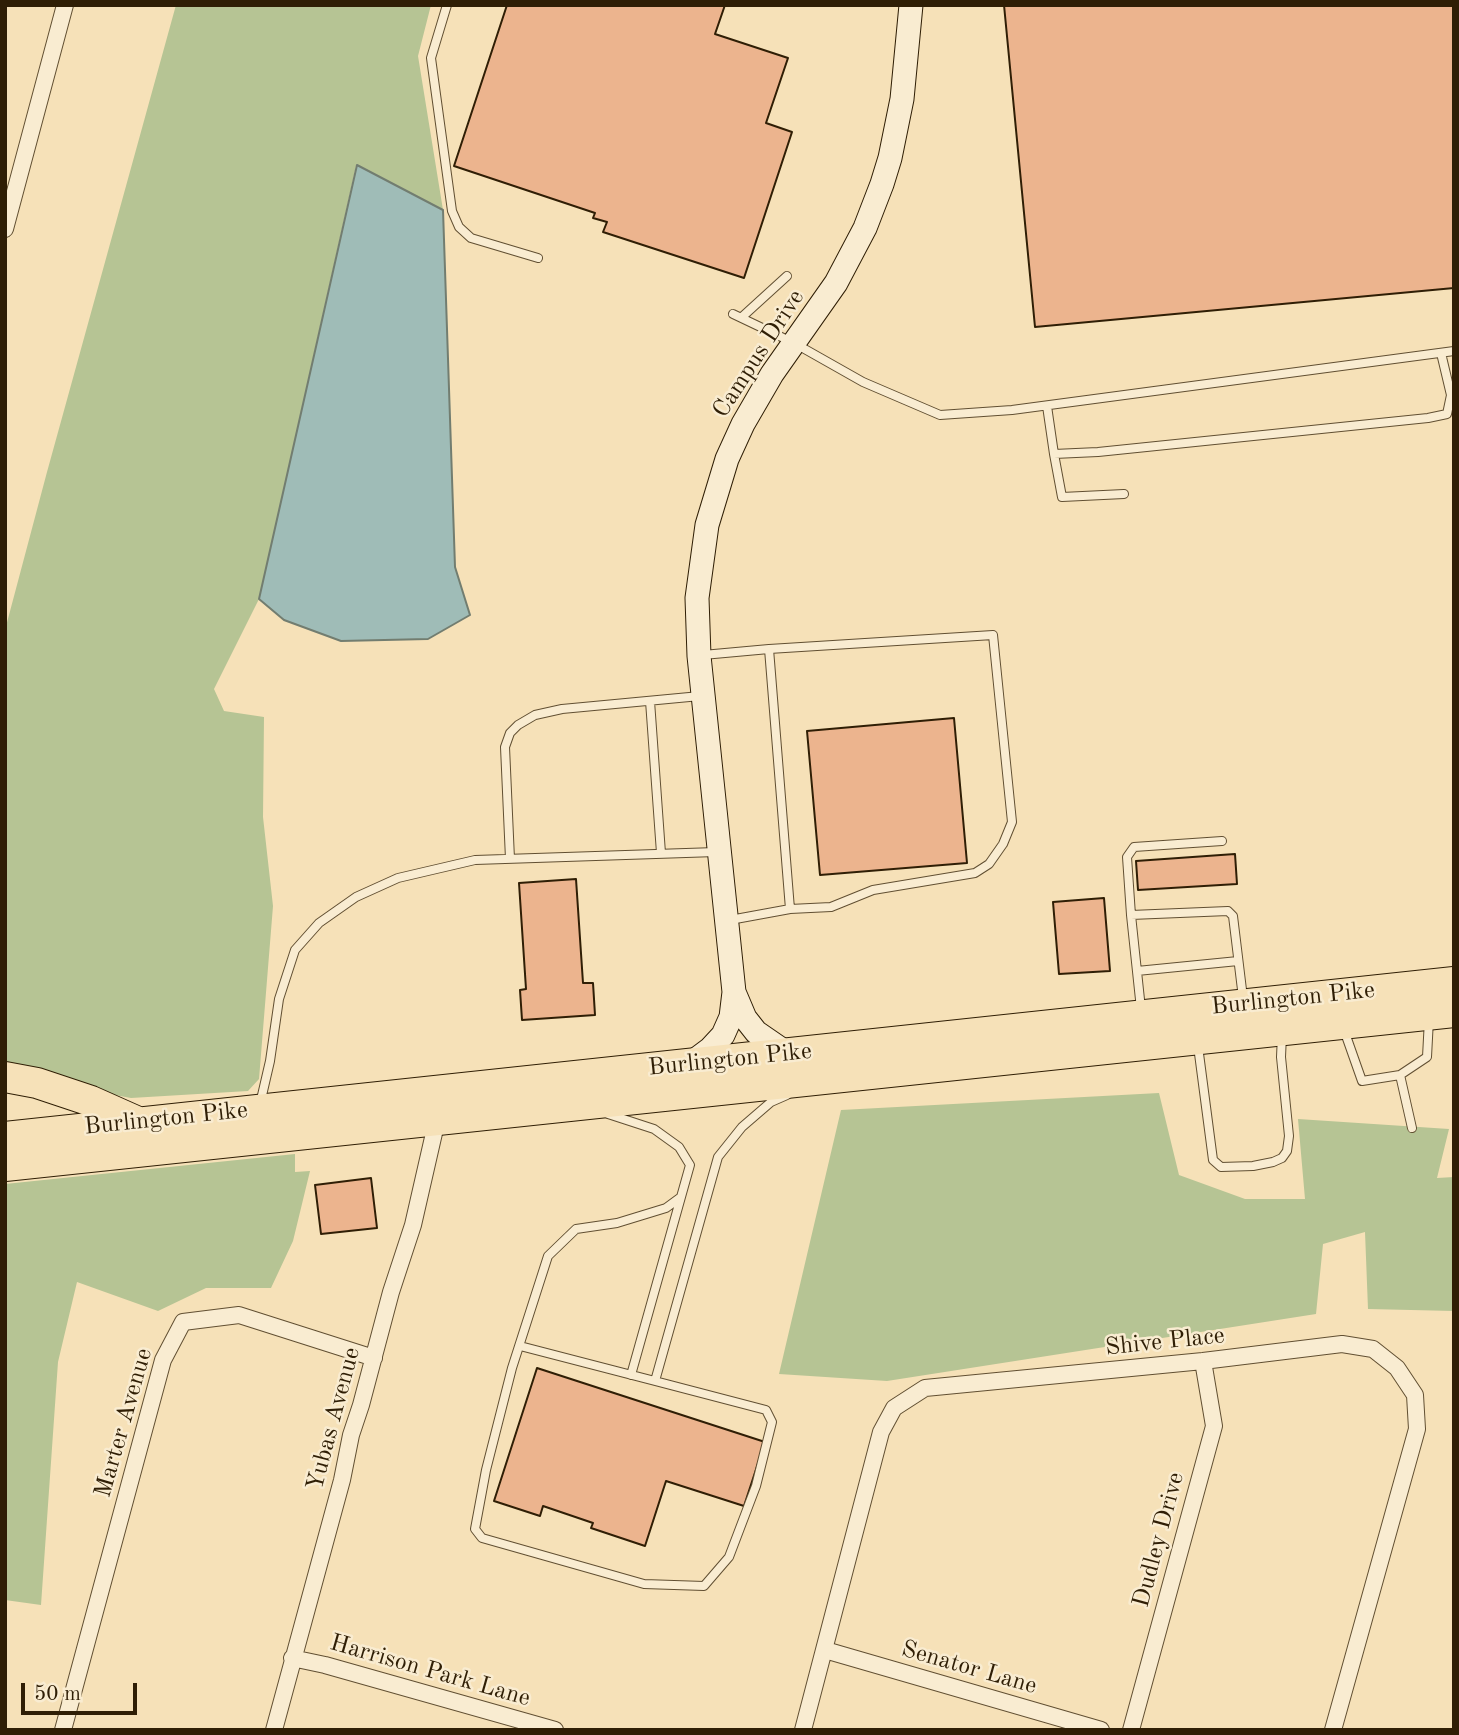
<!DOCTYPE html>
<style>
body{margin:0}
#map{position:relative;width:1459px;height:1735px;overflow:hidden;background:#f6e1b8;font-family:"Old Standard TT",serif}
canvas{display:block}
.frame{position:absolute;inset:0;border:7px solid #2f1e05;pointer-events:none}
.scale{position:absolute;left:21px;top:1683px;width:116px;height:32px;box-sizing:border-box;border:4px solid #2f1e05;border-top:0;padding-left:9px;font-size:21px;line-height:24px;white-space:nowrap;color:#2f1e05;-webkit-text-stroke:5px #f9ecd1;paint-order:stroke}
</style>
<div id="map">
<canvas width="1459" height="1735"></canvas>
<div class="frame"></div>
<div class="scale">50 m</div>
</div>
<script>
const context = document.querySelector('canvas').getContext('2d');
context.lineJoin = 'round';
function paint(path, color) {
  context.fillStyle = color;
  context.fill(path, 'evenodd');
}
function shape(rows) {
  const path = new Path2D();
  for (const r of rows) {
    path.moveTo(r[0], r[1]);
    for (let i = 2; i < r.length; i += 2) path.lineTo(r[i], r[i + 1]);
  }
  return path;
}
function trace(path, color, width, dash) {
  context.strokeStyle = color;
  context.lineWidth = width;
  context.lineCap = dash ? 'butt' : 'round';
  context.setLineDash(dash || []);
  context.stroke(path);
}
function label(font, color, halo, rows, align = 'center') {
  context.font = font + ' "Old Standard TT",serif';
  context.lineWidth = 5;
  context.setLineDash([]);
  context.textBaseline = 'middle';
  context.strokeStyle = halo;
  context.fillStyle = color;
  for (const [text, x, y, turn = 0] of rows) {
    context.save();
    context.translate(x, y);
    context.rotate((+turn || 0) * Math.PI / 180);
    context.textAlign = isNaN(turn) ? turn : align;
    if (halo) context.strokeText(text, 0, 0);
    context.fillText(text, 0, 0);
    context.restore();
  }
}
paint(shape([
 [176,5,431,5,418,56,443,210,356,166,259,599,214,689,224,711,264,717,263,817,273,906,259,1079,248,1091,131,1098,93,1091,5,1067,5,630,47,472],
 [1159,1093,1179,1175,1245,1199,1305,1199,1298,1119,1449,1129,1437,1178,1454,1177,1454,1311,1368,1309,1365,1232,1323,1244,1316,1314,887,1381,779,1374,841,1110],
 [295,1154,295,1172,310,1171,293,1241,271,1288,206,1288,158,1311,77,1282,58,1362,41,1605,5,1600,5,1184]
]), '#b6c494');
const water = shape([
 [357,165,443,210,455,567,470,615,428,639,341,641,284,620,259,599,357,165]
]);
paint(water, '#9fbcb7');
trace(water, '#727d70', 2);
const building = shape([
 [507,5,725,5,715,34,788,58,766,123,792,132,744,278,603,232,607,222,593,218,595,213,454,166,507,5],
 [1004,5,1454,5,1454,288,1035,327,1004,5],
 [954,718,967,863,820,875,807,731,954,718],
 [1235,854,1237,884,1138,890,1136,861,1235,854],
 [576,879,583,983,593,983,595,1015,522,1020,520,990,526,989,519,883,576,879],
 [1104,898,1110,971,1059,974,1053,902,1104,898],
 [371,1178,377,1228,321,1234,315,1185,371,1178],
 [537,1368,765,1442,744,1506,666,1481,645,1546,591,1528,593,1523,543,1506,540,1516,494,1501,537,1368]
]);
paint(building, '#ecb48e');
trace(building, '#2f1e05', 2);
const lane = shape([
 [447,5,431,58,452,211,459,227,471,238,538,258],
 [733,314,794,343,863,382,940,415,1012,410,1454,351],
 [742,317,787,276],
 [1047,406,1054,454,1098,452,1428,418,1447,414,1451,395,1441,353],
 [1054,454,1062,497,1124,494],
 [769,649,993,635,1012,822,1003,844,989,864,975,873,873,890,831,907,790,909],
 [703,655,769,649,790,909,730,920],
 [650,701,661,853],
 [1222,841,1134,847,1127,857,1131,915,1228,911,1233,916,1243,998],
 [510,859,505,747,510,733,518,725,535,715,562,709,700,696],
 [1131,915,1141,1009],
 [1137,971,1238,961],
 [1344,1030,1362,1081,1400,1075,1412,1128],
 [1198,1046,1213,1160,1221,1167,1253,1166,1273,1162,1282,1158,1287,1151,1289,1136,1281,1057,1282,1035],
 [1400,1075,1427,1057,1429,1019],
 [260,1104,270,1061,279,999,295,950,319,923,356,897,398,878,475,860,716,852],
 [608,1114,654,1129,679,1147,690,1165,681,1197,666,1208,617,1223,576,1229,548,1256,512,1368,486,1470,475,1529,482,1538,644,1584,704,1586,729,1557,756,1486,772,1422,766,1410,655,1381,718,1157,742,1127,771,1102,787,1095],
 [520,1346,655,1381],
 [631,1375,681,1197]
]);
const street = shape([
 [5,229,65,5],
 [825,1650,1101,1730],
 [292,1658,325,1665,555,1730],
 [63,1730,163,1360,183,1322,239,1315,374,1358],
 [274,1730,342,1480,351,1435,361,1405,391,1292,413,1225,437,1120],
 [803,1730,881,1432,894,1408,925,1388,1203,1361,1342,1344,1373,1349,1397,1368,1415,1395,1417,1429,1333,1730],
 [1131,1730,1214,1426,1203,1361]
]);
const secondary = shape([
 [734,992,745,1018,756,1032,788,1054],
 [690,1064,710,1049,723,1035,731,1017,734,992,699,656,697,598,707,525,727,459,743,424,772,374,836,283,865,228,882,184,890,158,902,99,911,5]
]);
const highway = shape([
 [5,1077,37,1083,91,1101,136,1121],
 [5,1137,1454,982],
 [5,1166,1454,1012]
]);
trace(lane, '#614f32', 10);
trace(street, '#614f32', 18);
trace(secondary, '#2f1e05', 25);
trace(highway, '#2f1e05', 32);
trace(lane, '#f9ecd1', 8);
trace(street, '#f9ecd1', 16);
trace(secondary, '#f9ecd1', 23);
trace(highway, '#f6e1b8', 30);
label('24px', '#2f1e05', '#f9ecd1', [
 ["Campus Drive",759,354,-57],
 ["Burlington Pike",1293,999,-6],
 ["Burlington Pike",730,1060,-6],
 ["Burlington Pike",166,1119,-6],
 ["Shive Place",1165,1342,-6],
 ["Yubas Avenue",334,1419,-75],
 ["Marter Avenue",124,1423,-74],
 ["Dudley Drive",1159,1540,-75],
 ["Senator Lane",969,1668,16],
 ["Harrison Park Lane",430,1671,16]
]);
</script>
